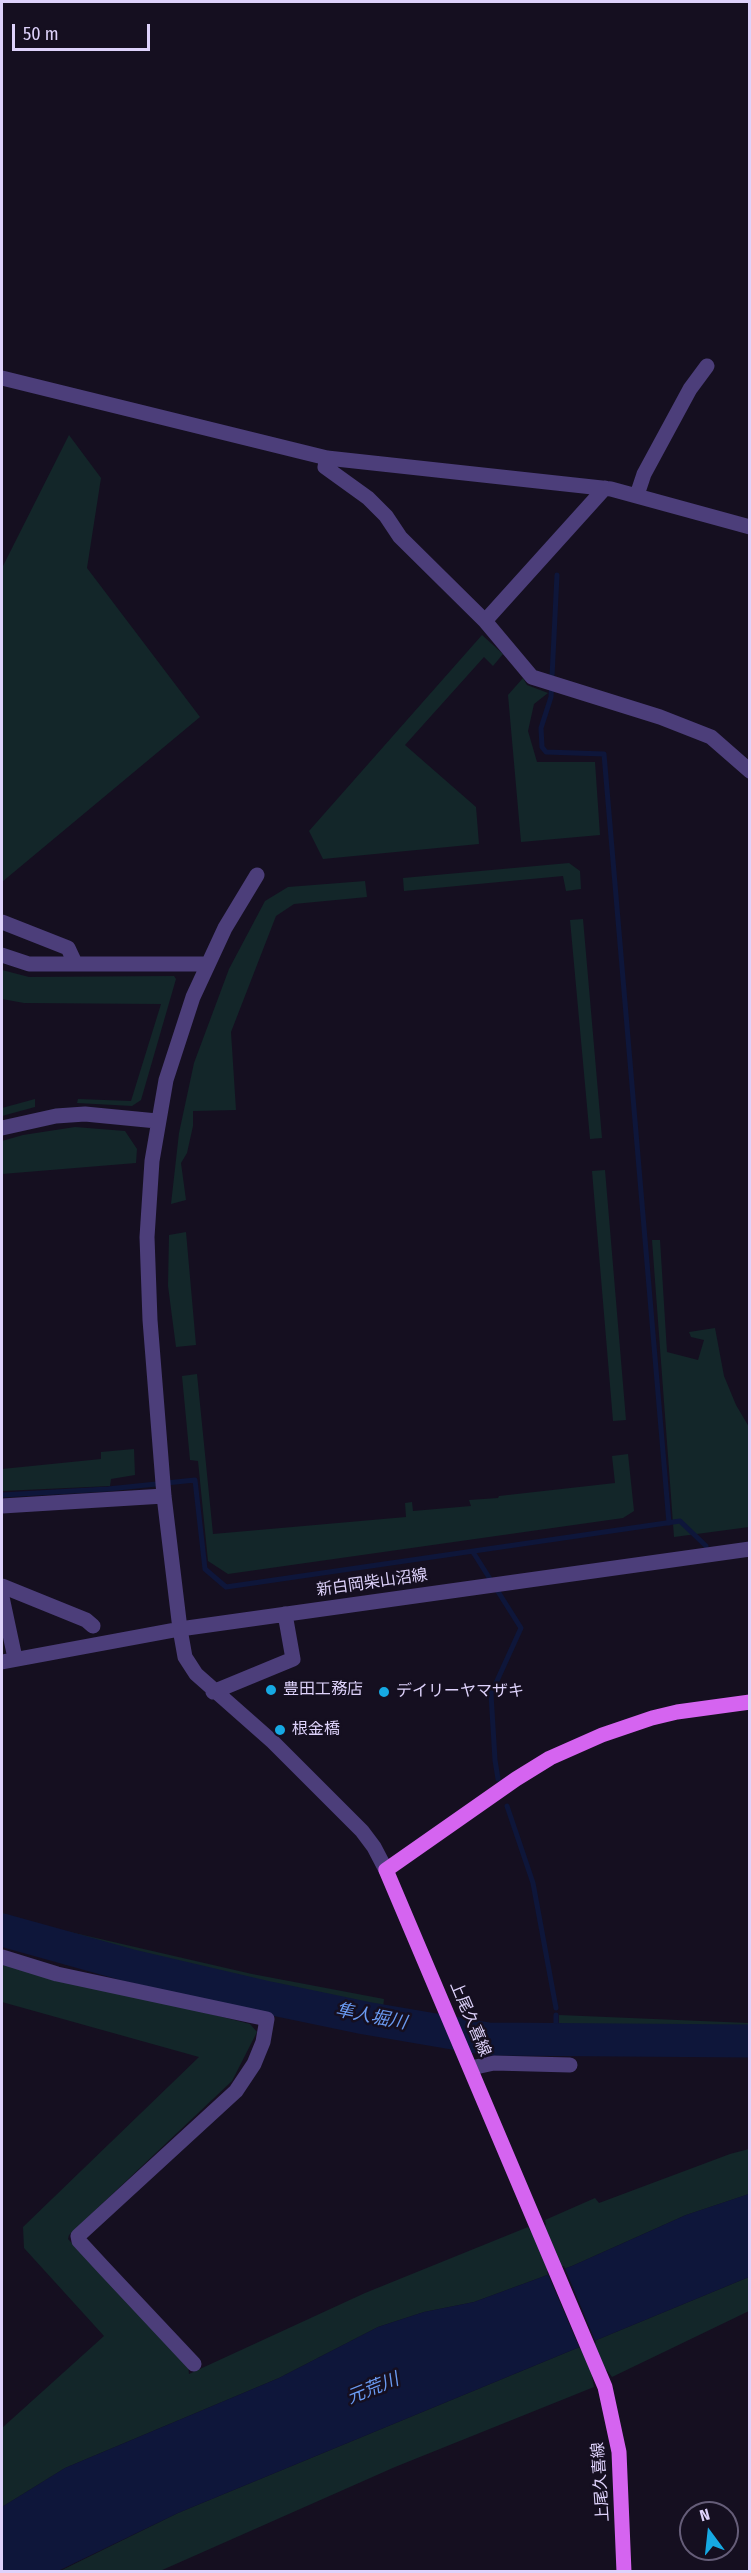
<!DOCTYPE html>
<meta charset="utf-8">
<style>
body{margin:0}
#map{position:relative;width:751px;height:2573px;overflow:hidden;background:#150f20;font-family:"Fira Sans Condensed",sans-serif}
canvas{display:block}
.frame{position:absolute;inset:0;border:3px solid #ded2fb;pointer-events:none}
.north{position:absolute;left:679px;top:2501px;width:60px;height:60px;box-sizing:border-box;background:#150f20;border:2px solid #655d78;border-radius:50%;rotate:345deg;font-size:16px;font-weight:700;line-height:24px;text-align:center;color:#ded2fb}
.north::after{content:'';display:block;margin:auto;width:21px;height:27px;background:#16a9e3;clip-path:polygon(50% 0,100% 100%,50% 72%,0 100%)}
.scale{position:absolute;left:12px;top:24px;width:138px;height:27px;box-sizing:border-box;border:3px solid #ded2fb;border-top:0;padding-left:8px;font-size:18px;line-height:21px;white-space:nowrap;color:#ded2fb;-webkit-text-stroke:4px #150f20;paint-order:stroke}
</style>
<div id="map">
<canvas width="751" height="2573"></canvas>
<div class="frame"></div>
<div class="north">N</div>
<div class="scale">50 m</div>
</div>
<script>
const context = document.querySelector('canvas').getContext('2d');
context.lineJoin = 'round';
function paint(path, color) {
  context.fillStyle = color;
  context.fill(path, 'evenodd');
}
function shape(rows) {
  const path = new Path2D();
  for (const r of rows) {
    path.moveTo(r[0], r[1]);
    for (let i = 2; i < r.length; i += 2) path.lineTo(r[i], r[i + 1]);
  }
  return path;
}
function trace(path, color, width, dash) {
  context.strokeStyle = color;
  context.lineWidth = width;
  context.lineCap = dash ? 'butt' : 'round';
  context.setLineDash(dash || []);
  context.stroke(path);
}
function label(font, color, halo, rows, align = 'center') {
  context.font = font + ' "Fira Sans Condensed","Noto Sans JP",sans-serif';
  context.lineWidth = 5;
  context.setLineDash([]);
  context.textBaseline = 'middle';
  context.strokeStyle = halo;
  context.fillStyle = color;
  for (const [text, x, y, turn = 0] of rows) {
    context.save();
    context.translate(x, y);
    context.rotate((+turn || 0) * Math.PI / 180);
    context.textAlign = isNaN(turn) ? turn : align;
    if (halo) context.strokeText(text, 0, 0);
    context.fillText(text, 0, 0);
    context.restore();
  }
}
paint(shape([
 [69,435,101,478,87,568,200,717,2,882,2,568],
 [482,635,503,654,493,666,484,657,405,745,476,807,479,844,323,859,309,831],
 [523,678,527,685,548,693,534,704,528,731,537,762,595,762,600,835,521,842,508,695],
 [569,863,580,871,581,889,566,891,563,876,404,891,403,878],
 [365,881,367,897,294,904,276,916,231,1032,236,1110,193,1111,193,1126,187,1153,181,1163,186,1200,171,1204,179,1133,194,1063,229,969,265,901,288,887],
 [583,919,602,1138,590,1139,570,920],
 [2,970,29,977,174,976,176,979,141,1100,132,1106,77,1103,78,1099,131,1101,161,1004,24,1003,2,999],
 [35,1099,35,1107,2,1116,2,1108],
 [75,1127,125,1131,137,1149,136,1163,2,1174,2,1141,23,1135],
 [605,1170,626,1420,613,1421,592,1171],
 [186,1232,196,1345,176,1347,168,1286,169,1235],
 [652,1240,660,1240,667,1352,698,1360,704,1340,691,1337,689,1332,715,1328,724,1376,736,1405,749,1427,749,1527,674,1537],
 [197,1374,213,1534,406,1517,405,1503,412,1502,413,1511,471,1506,469,1500,498,1498,499,1496,615,1483,612,1456,628,1454,634,1511,623,1518,228,1574,208,1561,198,1461,190,1460,182,1376],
 [134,1449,135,1475,111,1479,110,1486,2,1491,2,1469,101,1459,101,1452],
 [2,1913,44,1926,252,1974,384,1999,383,2008,130,1959,66,1944,2,1924],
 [2,1937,119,1969,379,2023,380,2033,67,1965,2,1945],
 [2,1961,250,2024,257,2032,232,2081,69,2235,68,2239,188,2366,189,2374,365,2293,528,2227,531,2232,546,2225,545,2220,595,2198,599,2203,730,2154,749,2149,749,2194,686,2215,572,2266,474,2302,424,2312,378,2327,279,2378,65,2468,2,2507,2,2428,104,2336,24,2248,23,2227,199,2057,2,2002],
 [559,2015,749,2023,749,2032,566,2025,559,2023],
 [749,2277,749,2311,612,2377,607,2370,592,2377,594,2387,395,2467,160,2571,58,2572,178,2513]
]), '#132629');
paint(shape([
 [749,2194,749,2277,178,2513,58,2571,2,2572,2,2507,65,2468,279,2378,378,2327,424,2312,474,2302,572,2266,686,2215]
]), '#0e163a');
paint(shape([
 [564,2266,596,2343,580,2349,547,2272]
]), '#150f20');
trace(shape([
 [557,575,551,697,541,728,542,747,546,752,604,754,669,1523],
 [2,1495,108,1489,195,1480,205,1569,226,1587,680,1521,706,1546],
 [473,1552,521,1628,491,1694,495,1760,498,1779],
 [507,1806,533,1883,556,2008],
 [556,2040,556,2015]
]), '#0e163a', 5);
trace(shape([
 [2,1930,128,1965,269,1998,365,2018,488,2039,750,2041]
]), '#0e163a', 33);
trace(shape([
 [2,378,327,458,611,489,750,527],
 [327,458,325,467,368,498,386,516,400,537,485,621,532,677,660,717,711,737,750,771],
 [637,495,644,474,690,389,707,366],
 [485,621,605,488],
 [257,875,225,928,193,997,166,1080,152,1161,147,1237,150,1320,164,1496,180,1629,185,1657,196,1674,273,1742,362,1831,374,1847,386,1870],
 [2,922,68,948,75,963],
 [2,955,29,964,208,964],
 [2,1128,56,1116,85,1114,157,1121],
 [2,1506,164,1496],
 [2,1586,86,1620,93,1626],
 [2,1597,15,1658],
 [2,1662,180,1629,750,1549],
 [213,1692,293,1659,285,1614],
 [2,1957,57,1974,267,2019,263,2042,254,2064,236,2091,78,2236,79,2241,103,2267,194,2364],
 [471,2068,494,2063,570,2065]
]), '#4c3e7a', 15);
trace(shape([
 [624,2572,619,2452,605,2387,386,1870,516,1779,550,1758,602,1735,652,1718,677,1712,750,1702]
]), '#d564f0', 15);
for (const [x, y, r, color] of [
 [271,1690,6,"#16a9e3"],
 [384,1692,6,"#16a9e3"],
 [280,1730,6,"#16a9e3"]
]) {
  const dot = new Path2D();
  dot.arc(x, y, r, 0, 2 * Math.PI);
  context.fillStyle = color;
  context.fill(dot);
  trace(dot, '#150f20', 2);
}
label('16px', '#ded2fb', '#150f20', [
 ["新白岡柴山沼線",372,1583,-8],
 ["上尾久喜線",470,2019,67],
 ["上尾久喜線",601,2482,-94]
]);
label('16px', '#ded2fb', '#150f20', [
 ["豊田工務店",283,1690],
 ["デイリーヤマザキ",396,1692],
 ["根金橋",292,1730]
], 'left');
label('italic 18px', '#6a9af1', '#150f20', [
 ["隼人堀川",371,2017,11],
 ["元荒川",373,2389,-22]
]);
</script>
